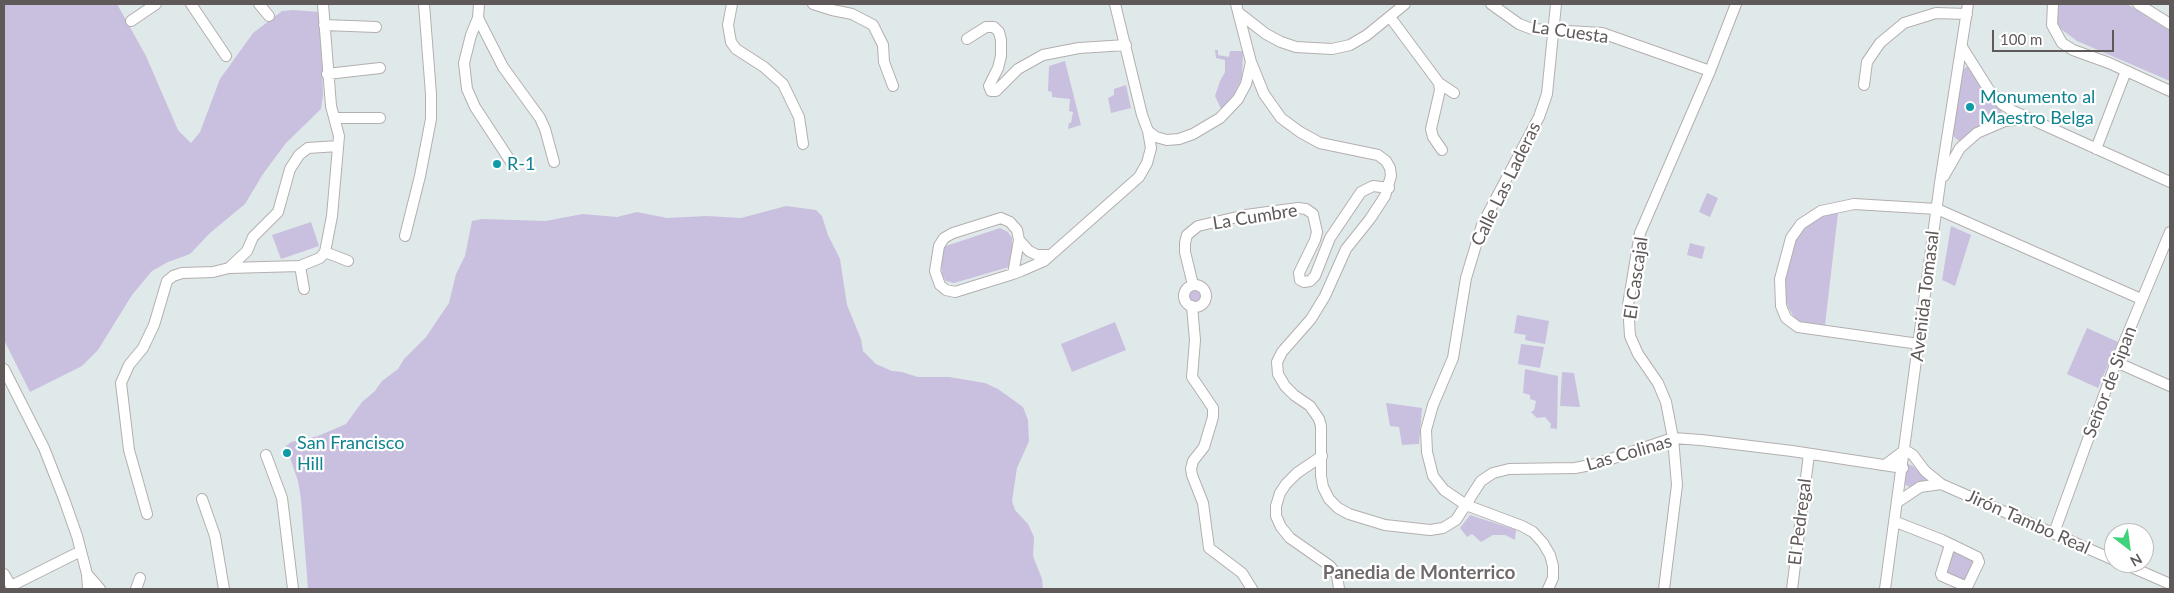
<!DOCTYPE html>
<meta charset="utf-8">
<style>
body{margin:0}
#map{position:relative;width:2174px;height:593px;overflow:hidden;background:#e0e9ea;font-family:Lato,sans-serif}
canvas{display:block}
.frame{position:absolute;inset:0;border:5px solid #5f595a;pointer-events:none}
.north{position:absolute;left:2104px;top:523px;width:50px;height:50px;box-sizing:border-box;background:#fff;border:1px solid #bfbdbd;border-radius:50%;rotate:150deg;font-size:14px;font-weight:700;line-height:20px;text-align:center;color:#5f595a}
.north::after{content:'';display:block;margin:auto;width:18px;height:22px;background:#3ed27a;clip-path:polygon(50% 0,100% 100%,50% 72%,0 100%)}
.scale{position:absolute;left:1992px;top:30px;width:122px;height:22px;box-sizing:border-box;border:2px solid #5f595a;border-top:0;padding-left:6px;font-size:15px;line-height:18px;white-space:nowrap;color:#5f595a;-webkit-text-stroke:4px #fff;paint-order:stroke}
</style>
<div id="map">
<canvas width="2174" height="593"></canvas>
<div class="frame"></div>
<div class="north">N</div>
<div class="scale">100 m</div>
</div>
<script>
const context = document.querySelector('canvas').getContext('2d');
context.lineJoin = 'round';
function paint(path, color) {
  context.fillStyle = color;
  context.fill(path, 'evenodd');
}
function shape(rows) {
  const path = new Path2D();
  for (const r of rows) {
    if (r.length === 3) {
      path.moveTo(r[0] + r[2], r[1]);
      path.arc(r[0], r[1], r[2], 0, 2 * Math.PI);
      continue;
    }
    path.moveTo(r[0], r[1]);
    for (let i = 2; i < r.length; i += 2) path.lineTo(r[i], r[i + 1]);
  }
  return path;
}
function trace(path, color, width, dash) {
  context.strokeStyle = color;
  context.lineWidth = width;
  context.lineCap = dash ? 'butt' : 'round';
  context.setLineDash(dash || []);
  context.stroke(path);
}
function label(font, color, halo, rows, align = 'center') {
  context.font = font + ' Lato,sans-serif';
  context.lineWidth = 4.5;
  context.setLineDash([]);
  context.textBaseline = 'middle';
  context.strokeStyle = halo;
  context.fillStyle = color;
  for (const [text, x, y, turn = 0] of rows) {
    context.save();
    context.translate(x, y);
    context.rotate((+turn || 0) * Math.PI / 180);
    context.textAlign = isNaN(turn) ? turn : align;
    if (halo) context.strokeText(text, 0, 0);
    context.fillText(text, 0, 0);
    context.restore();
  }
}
paint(shape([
 [4,4,117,4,146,56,178,130,191,143,200,132,220,79,253,33,282,11,293,10,320,12,323,95,321,109,286,143,263,174,245,204,210,233,190,254,168,262,152,271,132,295,98,350,82,366,30,392,4,340],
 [2057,4,2127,4,2170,31,2170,81,2077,41,2061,29,2055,18],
 [1215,50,1218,50,1218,55,1229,57,1230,51,1243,51,1242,78,1230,103,1222,111,1215,96,1220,81,1225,72,1225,60,1216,58],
 [1065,61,1081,125,1068,129,1069,123,1071,123,1073,112,1069,111,1070,99,1052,97,1052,92,1048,91,1049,66],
 [1966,67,1969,67,2001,109,2002,113,1997,119,1979,126,1959,141,1953,136,1962,71],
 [1126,85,1131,108,1111,113,1108,98,1114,95,1114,89],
 [1707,193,1718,198,1710,217,1699,212],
 [786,206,816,210,822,216,828,235,840,259,847,305,861,339,863,351,876,364,892,371,902,372,918,377,949,377,985,383,998,389,1023,407,1028,420,1029,441,1017,468,1012,501,1015,510,1028,524,1034,537,1033,556,1042,579,1043,589,308,589,301,499,298,481,286,446,291,442,318,436,346,424,362,402,375,391,382,381,398,369,404,359,426,337,449,303,456,274,465,256,472,221,482,219,545,221,583,214,617,217,637,212,667,218,706,216,741,218],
 [1828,213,1838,213,1825,325,1801,322,1794,317,1789,309,1784,294,1784,275,1796,235,1804,226],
 [311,222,319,246,281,259,272,235],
 [1951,226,1971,235,1955,286,1942,280],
 [1000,228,1008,232,1012,238,1012,262,1009,267,954,283,946,281,942,275,941,252,943,247],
 [1690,243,1705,247,1702,259,1687,255],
 [1195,296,11],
 [1517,315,1549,321,1545,344,1525,340,1526,335,1514,333],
 [1115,322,1126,350,1072,372,1061,344],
 [2087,328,2118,342,2098,388,2067,374],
 [1521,344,1544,347,1540,368,1518,364],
 [1525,369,1558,376,1557,429,1550,428,1551,424,1545,417,1537,418,1531,412,1534,410,1536,401,1530,399,1530,395,1523,393],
 [1562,372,1574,373,1580,407,1560,406],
 [1386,403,1422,408,1419,444,1402,445,1399,427,1390,426],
 [1908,464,1913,466,1929,482,1910,487,1904,484,1906,466],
 [1470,515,1516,530,1515,540,1505,535,1493,535,1481,542,1472,534,1467,537,1460,528],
 [1953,551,1977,561,1967,583,1943,573]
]), '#c9bfdf');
const minor = shape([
 [191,4,226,56],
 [259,4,269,16],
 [479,4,478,18,471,35,464,63,467,89,475,107,513,165],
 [732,4,728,25,731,42,736,49,764,67,783,84,799,117,803,144],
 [813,4,832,10,852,14,873,25,883,45,884,62,893,86],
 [1115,4,1142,115,1148,131,1156,137,1167,140,1179,139,1193,134,1220,118,1238,99,1246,84,1251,62],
 [1236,4,1251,62,1264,94,1281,118,1300,132,1320,143,1378,155,1386,161,1390,168,1391,176,1385,196,1370,219,1346,249,1325,296,1311,319,1282,352,1277,362,1278,374,1285,386,1294,395,1310,406,1319,419,1321,426,1321,476,1323,487,1329,499,1338,508,1349,514,1385,525,1430,530,1443,528,1456,520,1481,481,1493,473,1509,469,1575,468,1596,464,1673,438,1701,440,1792,451,1903,468],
 [1491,4,1519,24,1532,29,1602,33,1710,71],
 [2053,4,2052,25,2062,43,2073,50,2109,63,2170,91],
 [2138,4,2170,24],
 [1239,13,1266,34,1281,42,1296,47,1332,49,1350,45,1367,35,1405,4],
 [1390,17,1439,83],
 [478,18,503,67,540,118,545,129,554,162],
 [131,21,156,4],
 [324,25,376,27],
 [967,39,986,27,994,27,999,32,1001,40,1001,56,998,68,989,86,991,91,996,91,1018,69,1043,55,1079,48,1126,45],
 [1962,47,1989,90,2002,104,2013,111,2170,182],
 [327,74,380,68],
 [1864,85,1867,62,1880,43,1904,23,1936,13,1967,14],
 [335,118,380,118],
 [2096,149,2126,71],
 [1442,150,1433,137,1431,129,1440,90,1439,83,1454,93],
 [1944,176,1960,148,1977,133,2005,121,2026,119],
 [405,236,420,176,431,119,431,94,424,4],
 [1019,240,1029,251,1037,255,1050,255],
 [325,252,348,261],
 [300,266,304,289],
 [229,268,247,251,253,237,278,212,290,169,299,155,308,148,338,146],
 [1013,274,1019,240,1017,230,1010,222,1001,218,953,233,944,238,939,246,935,271,940,285,946,290,955,292,1013,274,1021,271,1044,261,1139,177,1147,163,1151,148,1148,131],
 [1193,285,1185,252,1185,243,1187,235,1198,226,1246,215,1298,208,1306,209,1313,214,1317,232,1315,240,1299,273,1300,280,1304,282,1310,281,1315,276,1330,238,1361,192,1373,186,1389,188],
 [1195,296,11],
 [1192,306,1195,340,1192,377,1213,408,1213,417,1204,447,1193,461,1191,469,1192,475,1203,503,1209,548,1242,573,1252,589],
 [1919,344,1798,327,1786,318,1781,306,1780,279,1791,238,1801,224,1821,211,1854,204,1937,209,2141,299],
 [2116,362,2170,386],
 [4,369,44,448,64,499,77,536,87,574,88,589],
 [266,455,282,498,293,589],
 [1322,456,1297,473,1286,484,1280,493,1276,506,1276,516,1281,527,1290,538,1330,566,1337,575,1339,589],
 [1885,465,1905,450,1913,455,1925,471,1941,484,2114,560],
 [202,499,215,536,224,589],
 [1899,501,1920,487,1941,484],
 [147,514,129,450,121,383,129,365,143,348,154,325,167,281,173,276,182,273,213,272,229,268,300,266,320,258,325,252,332,216,339,136,331,106,323,4],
 [1896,522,1942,540,1977,557,1979,562,1968,585,1965,586,1942,576,1941,574,1950,545],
 [2054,533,2116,362,2170,232],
 [2122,563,2170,584],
 [4,574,13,589],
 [87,574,100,589],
 [11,586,81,551],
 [136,589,140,578],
 [1548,589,1553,578,1553,566,1550,555,1543,543,1533,532,1522,526,1466,505,1444,490,1433,476,1427,452,1426,430,1433,405,1453,358,1466,278,1482,225,1539,117,1547,94,1556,4],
 [1664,589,1677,485,1673,438,1666,402,1658,383,1638,354,1630,336,1628,305,1640,233,1710,71,1736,4],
 [1792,589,1809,454],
 [1885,589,1940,183,1968,4]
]);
trace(minor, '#b4aeaf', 12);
trace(minor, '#fff', 10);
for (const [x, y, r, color] of [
 [1970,107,5,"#0f9aa8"],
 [497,164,5,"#0f9aa8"],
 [287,453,5,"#0f9aa8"]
]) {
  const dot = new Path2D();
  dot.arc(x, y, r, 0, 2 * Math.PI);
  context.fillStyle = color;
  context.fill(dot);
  trace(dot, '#fff', 2);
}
label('18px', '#5f595a', '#fff', [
 ["La Cuesta",1570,32,8],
 ["Calle Las Laderas",1506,184,-64],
 ["La Cumbre",1255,217,-9],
 ["El Cascajal",1636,278,-82],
 ["Avenida Tomasal",1925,296,-83],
 ["Señor de Sipan",2110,382,-69],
 ["Las Colinas",1629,453,-16],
 ["El Pedregal",1800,522,-83],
 ["Jirón Tambo Real",2028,522,24]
]);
label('18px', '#0d838f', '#fff', [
 ["Monumento al",1980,97],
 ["Maestro Belga",1980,118],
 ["R-1",507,164],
 ["San Francisco",297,443],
 ["Hill",297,464]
], 'left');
label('bold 19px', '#716a6b', '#fff', [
 ["Panedia de Monterrico",1419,573]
]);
</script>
